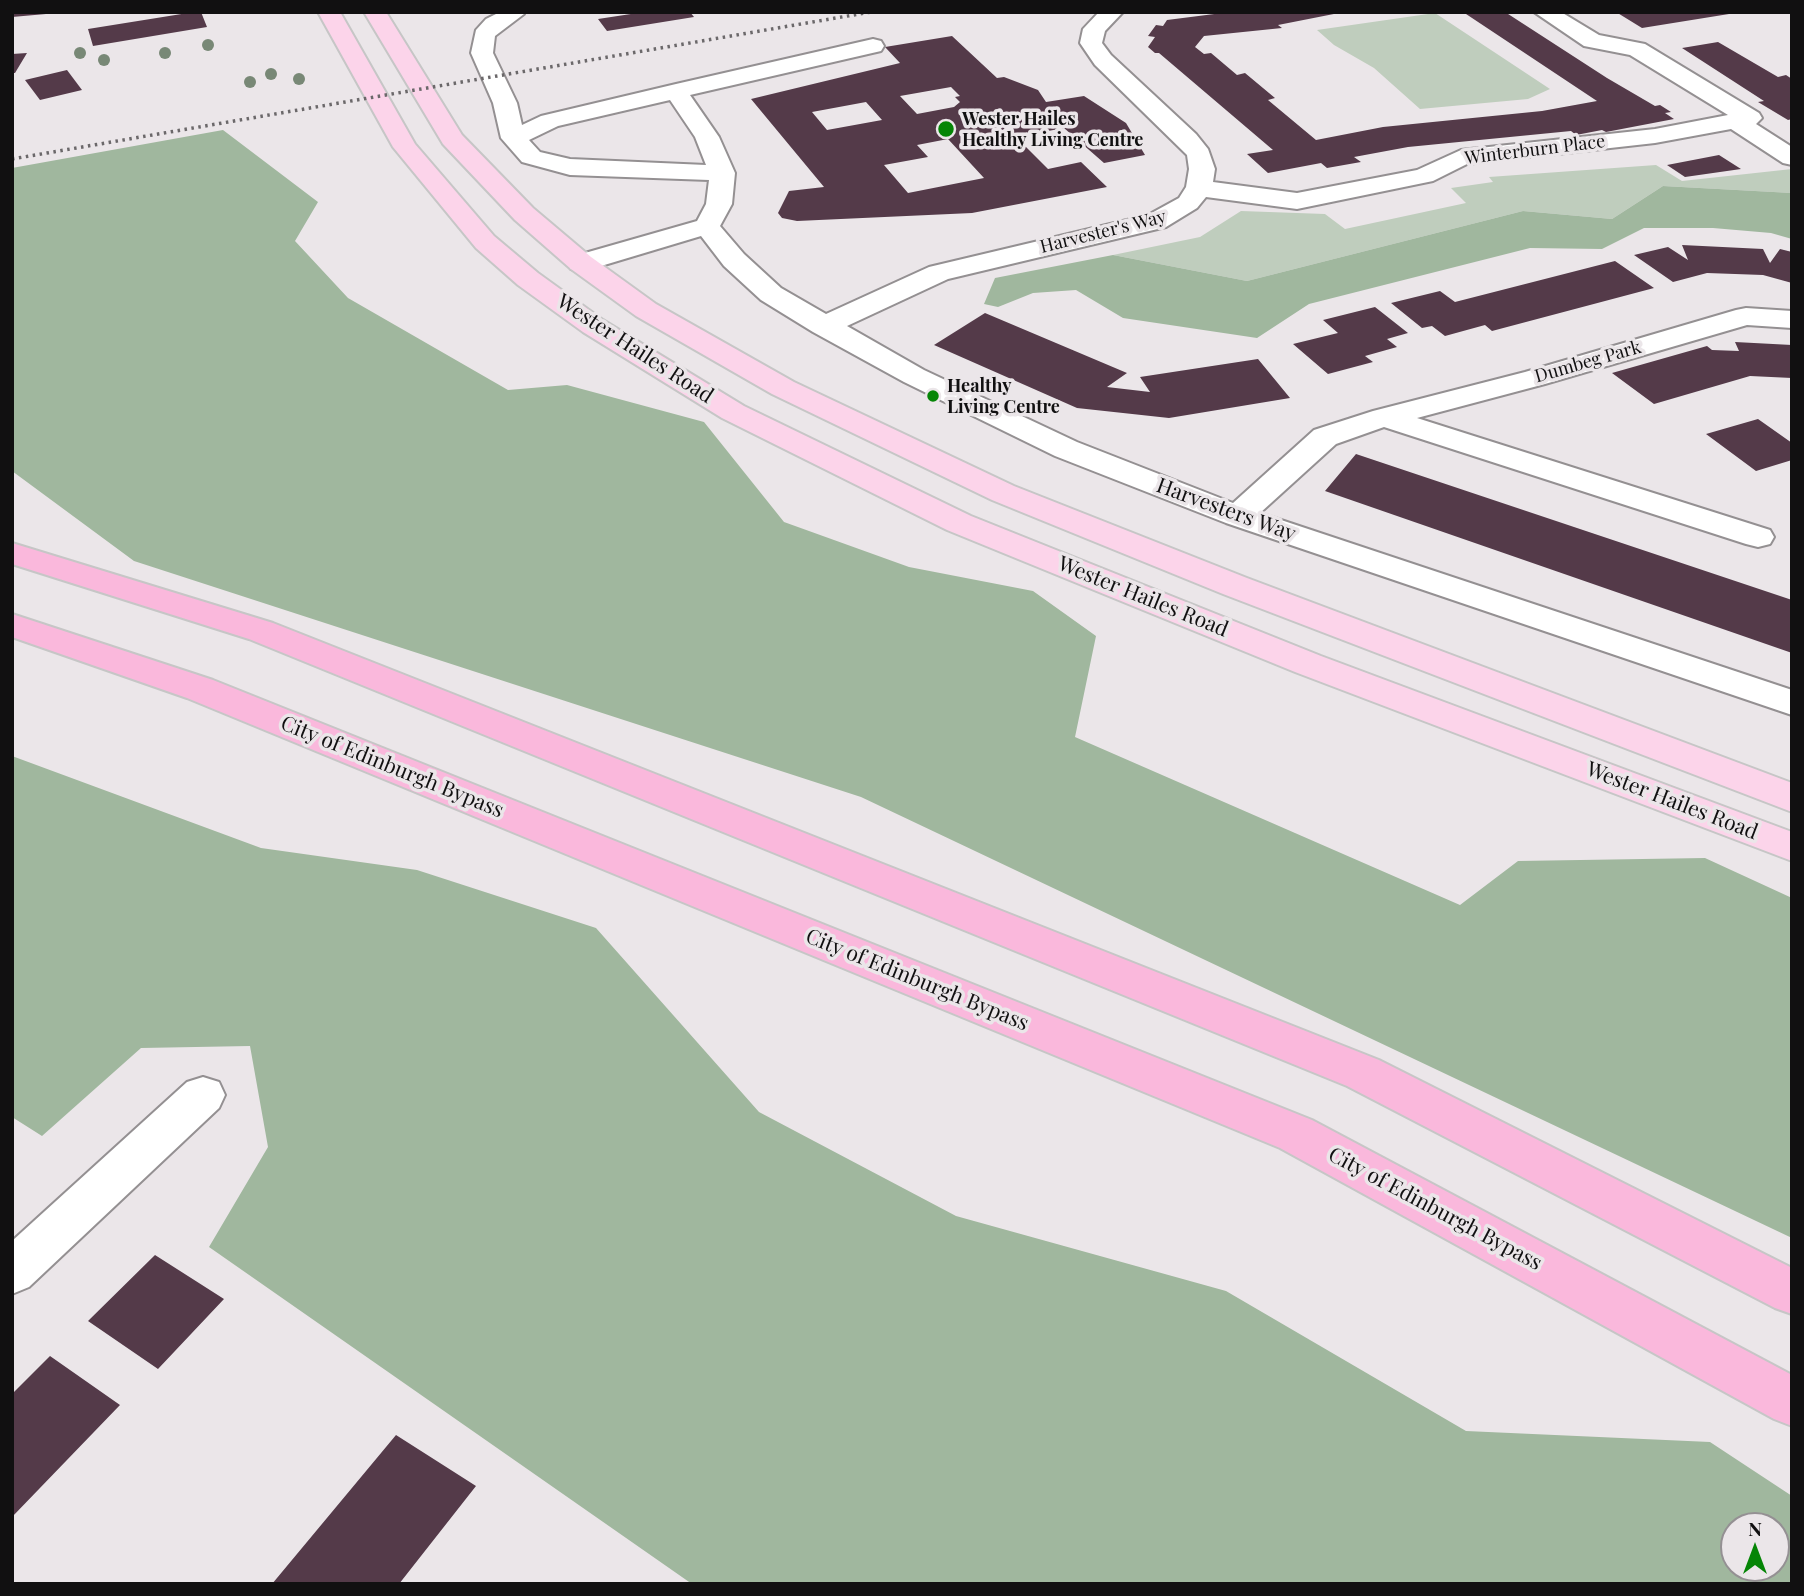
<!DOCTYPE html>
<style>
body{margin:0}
#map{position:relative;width:1804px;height:1596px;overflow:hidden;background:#ebe6e9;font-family:"Playfair Display",serif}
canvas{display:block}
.frame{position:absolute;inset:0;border:14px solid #111011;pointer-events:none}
.north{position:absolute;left:1720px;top:1512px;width:70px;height:70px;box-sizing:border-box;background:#ebe6e9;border:2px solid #949093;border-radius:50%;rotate:0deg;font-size:19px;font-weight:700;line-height:28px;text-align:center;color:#111011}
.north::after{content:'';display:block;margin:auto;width:24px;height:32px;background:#058506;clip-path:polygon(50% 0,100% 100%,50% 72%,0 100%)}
</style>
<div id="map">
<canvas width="1804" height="1596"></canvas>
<div class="frame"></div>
<div class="north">N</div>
</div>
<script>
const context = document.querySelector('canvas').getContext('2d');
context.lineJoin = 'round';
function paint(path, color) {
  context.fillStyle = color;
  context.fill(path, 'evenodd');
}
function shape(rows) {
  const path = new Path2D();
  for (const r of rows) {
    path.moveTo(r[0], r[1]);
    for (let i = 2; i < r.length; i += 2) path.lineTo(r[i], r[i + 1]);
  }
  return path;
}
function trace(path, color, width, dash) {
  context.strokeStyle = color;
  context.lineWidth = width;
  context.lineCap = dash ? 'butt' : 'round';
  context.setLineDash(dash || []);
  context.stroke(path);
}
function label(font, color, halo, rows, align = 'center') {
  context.font = font + ' "Playfair Display",serif';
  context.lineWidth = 7;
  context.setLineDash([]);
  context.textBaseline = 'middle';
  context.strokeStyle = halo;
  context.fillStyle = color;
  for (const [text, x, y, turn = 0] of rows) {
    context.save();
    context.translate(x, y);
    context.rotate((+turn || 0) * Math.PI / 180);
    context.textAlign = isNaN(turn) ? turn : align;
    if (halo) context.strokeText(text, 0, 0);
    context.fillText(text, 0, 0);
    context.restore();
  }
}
paint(shape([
 [1435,13,1550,89,1528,99,1420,109,1374,68,1334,45,1317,30],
 [1656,165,1682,181,1792,169,1792,193,1663,186,1612,219,1523,211,1247,281,1113,255,1200,237,1241,211,1325,214,1345,229,1466,203,1451,188,1493,182,1489,177]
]), '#bfcdbd');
paint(shape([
 [223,130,318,202,295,241,348,298,508,390,567,385,704,422,784,522,909,567,1033,591,1096,636,1075,737,1460,905,1518,861,1705,858,1792,898,1792,1238,861,797,134,561,12,471,12,168],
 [1663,186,1792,193,1792,239,1771,233,1713,228,1644,228,1602,249,1530,248,1309,304,1257,338,1123,318,1076,290,1033,293,998,307,984,304,995,278,1113,255,1247,281,1523,211,1612,219],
 [12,756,261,848,417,870,596,928,759,1112,956,1216,1226,1291,1466,1431,1710,1442,1792,1496,1792,1584,692,1584,209,1247,268,1147,250,1046,141,1048,42,1136,12,1117],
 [1734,1526,1776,1526,1776,1568,1734,1568]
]), '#a0b79e');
paint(shape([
 [12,12,46,12,46,14,12,17],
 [194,12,201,12,207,27,93,46,88,29],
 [644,12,690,12,694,17,607,31,598,19],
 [1230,12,1344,12,1278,25,1282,28,1204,36,1195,47,1204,54,1211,53,1237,75,1245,73,1275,98,1268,100,1316,140,1383,127,1542,111,1597,101,1463,12,1505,12,1607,78,1655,106,1660,105,1671,112,1665,113,1674,119,1606,132,1602,130,1576,135,1571,131,1408,147,1354,157,1361,162,1327,168,1321,163,1268,173,1247,154,1273,150,1159,53,1155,53,1148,47,1155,37,1148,36,1156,25,1163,26,1167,20],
 [1616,12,1729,12,1729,14,1642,28],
 [952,36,997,78,1004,77,1038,90,1046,102,1084,96,1126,123,1145,155,1104,163,1064,128,1016,137,1048,169,1081,162,1107,187,972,213,797,221,782,218,778,213,789,191,824,187,751,99,900,63,885,47],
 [951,87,960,96,955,97,960,102,954,107,917,114,900,96],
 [866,102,882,120,827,130,812,112],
 [948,139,984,178,908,193,884,165,928,157,917,145],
 [1718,42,1778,77,1786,75,1792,79,1792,119,1788,120,1758,102,1764,101,1682,48],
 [27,53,15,73,12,73,12,54],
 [67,70,82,90,40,100,25,80],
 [1719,155,1741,169,1685,177,1667,165],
 [1682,245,1763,249,1770,263,1780,249,1792,252,1792,283,1763,275,1707,273,1673,282,1634,255,1668,247,1688,260],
 [1615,261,1654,288,1492,331,1485,325,1445,336,1432,326,1422,328,1391,303,1440,291,1455,302],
 [1375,307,1408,333,1387,339,1397,347,1365,356,1373,362,1328,374,1293,344,1338,333,1323,320],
 [985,313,1127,373,1107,387,1150,392,1140,377,1258,359,1290,398,1169,418,1077,408,934,345],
 [1735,342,1792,345,1792,378,1750,376,1654,404,1612,373,1707,346,1712,350,1739,351],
 [1758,419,1792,443,1792,460,1756,471,1706,434],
 [1356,454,1792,600,1792,653,1325,491],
 [155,1255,224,1299,158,1369,88,1321],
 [50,1356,120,1405,12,1517,12,1394],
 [396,1435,476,1486,399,1584,272,1584]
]), '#543a49');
const minor = shape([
 [500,12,524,14,495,36,493,53,517,103,522,125,541,116,676,84,873,39,881,41,884,46,881,51,690,95,719,137,735,173,732,204,720,226,744,254,781,288,826,314,929,267,1148,215,1179,198,1186,187,1189,169,1187,155,1095,65,1080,43,1083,29,1099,12,1123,12,1105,31,1102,43,1111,55,1196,134,1208,149,1215,169,1213,182,1297,193,1417,170,1461,150,1655,129,1728,115,1630,55,1584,46,1534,12,1561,12,1599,35,1645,44,1759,113,1762,118,1756,124,1792,147,1792,165,1783,163,1731,129,1655,143,1467,164,1433,181,1297,209,1206,197,1197,208,1166,227,948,279,847,326,924,370,1077,442,1233,503,1314,430,1373,411,1525,372,1736,310,1746,308,1792,311,1792,328,1747,325,1545,384,1417,418,1770,530,1774,537,1770,544,1758,547,1746,544,1384,427,1336,444,1260,513,1792,690,1792,715,1226,523,1055,456,904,382,813,332,761,300,724,266,701,236,591,269,581,271,571,269,567,263,571,257,697,221,706,204,709,180,570,175,522,162,501,138,493,103,471,53,476,30,486,19,500,12],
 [670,100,695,137,706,165,570,159,540,152,529,140,558,126,670,100],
 [203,1077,219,1082,225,1095,219,1108,29,1287,12,1294,12,1241,187,1082,203,1077]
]);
const major = shape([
 [318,12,340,12,415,144,494,236,538,273,603,320,744,406,971,516,1321,656,1792,832,1792,861,1295,672,947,530,722,418,583,332,518,285,476,248,393,147,318,12],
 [364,12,386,12,462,135,533,208,591,257,656,304,794,382,1014,486,1247,578,1792,783,1792,812,1223,594,992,500,772,394,636,316,571,269,515,220,443,144,364,12]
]);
const highway = shape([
 [12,543,273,623,1379,1060,1792,1268,1792,1314,1775,1308,1347,1086,249,639,12,564,12,543],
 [12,614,213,680,1312,1120,1792,1375,1792,1426,1774,1419,1280,1148,187,698,12,637,12,614]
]);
trace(minor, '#949092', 4);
trace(major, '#c6c6c6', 4);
trace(highway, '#c6c6c6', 4);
paint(minor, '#fff');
paint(major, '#fcd4ea');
paint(highway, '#fab8dc');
trace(shape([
 [12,159,871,12]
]), '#6b686a', 3.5, [2.5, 4.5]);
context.fillStyle = '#788876';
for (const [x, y] of [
 [208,45],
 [80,53],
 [165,53],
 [104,60],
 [271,74],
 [299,79],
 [250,82]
]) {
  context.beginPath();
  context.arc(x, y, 6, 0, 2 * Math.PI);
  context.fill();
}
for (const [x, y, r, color] of [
 [946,129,9,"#058506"],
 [933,396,7,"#058506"]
]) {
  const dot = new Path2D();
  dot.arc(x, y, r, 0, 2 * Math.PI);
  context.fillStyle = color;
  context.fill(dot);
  trace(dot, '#ebe6e9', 2.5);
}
label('bold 18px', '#111011', '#ebe6e9', [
 ["Wester Hailes",962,119],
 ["Healthy Living Centre",962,140],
 ["Healthy",947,386],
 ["Living Centre",947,407]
], 'left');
label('18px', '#111011', '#ebe6e9', [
 ["Winterburn Place",1535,150,-7],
 ["Harvester's Way",1103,232,-14],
 ["Dumbeg Park",1588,362,-16]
]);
label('21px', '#111011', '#ebe6e9', [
 ["Wester Hailes Road",635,349,33],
 ["Harvesters Way",1226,510,20],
 ["Wester Hailes Road",1143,597,22],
 ["City of Edinburgh Bypass",392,767,22],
 ["Wester Hailes Road",1672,801,21],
 ["City of Edinburgh Bypass",917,980,22],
 ["City of Edinburgh Bypass",1435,1209,28]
]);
</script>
